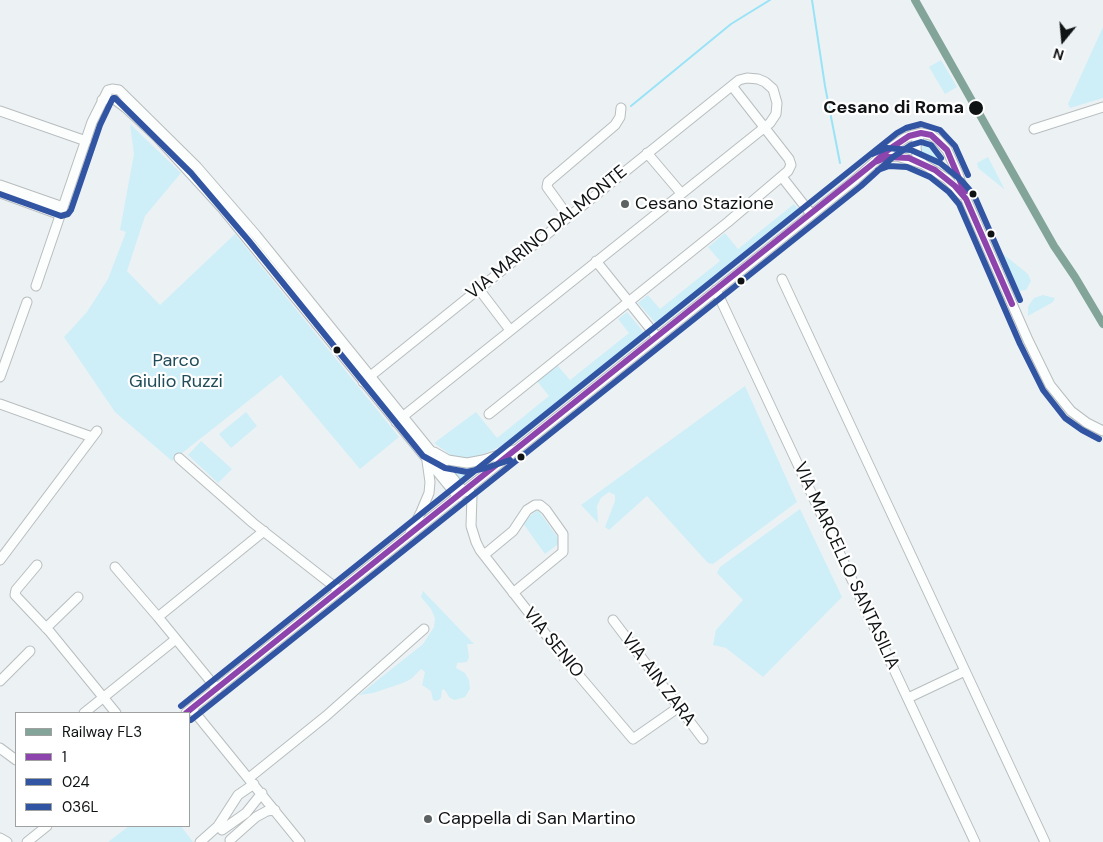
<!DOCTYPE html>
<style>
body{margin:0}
#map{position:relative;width:1103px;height:842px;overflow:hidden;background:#ecf2f4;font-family:"DM Sans",sans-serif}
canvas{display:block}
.legend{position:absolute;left:15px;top:712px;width:175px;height:115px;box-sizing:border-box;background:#fff;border:1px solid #9fa1a1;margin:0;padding:6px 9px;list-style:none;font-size:15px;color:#0f1314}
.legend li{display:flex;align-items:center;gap:10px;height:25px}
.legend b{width:25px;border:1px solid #9fa1a1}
.north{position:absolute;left:1038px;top:15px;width:50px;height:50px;-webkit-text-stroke:4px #fff;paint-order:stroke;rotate:197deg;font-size:14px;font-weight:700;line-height:20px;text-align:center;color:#0f1314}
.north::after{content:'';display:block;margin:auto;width:18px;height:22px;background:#0f1314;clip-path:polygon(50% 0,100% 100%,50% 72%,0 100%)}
</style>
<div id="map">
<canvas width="1103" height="842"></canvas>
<ul class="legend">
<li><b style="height:6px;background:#82a499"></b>Railway FL3</li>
<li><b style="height:6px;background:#8e44ad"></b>1</li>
<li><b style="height:6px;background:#3155a3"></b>024</li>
<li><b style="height:6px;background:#3155a3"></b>036L</li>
</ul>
<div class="north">N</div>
</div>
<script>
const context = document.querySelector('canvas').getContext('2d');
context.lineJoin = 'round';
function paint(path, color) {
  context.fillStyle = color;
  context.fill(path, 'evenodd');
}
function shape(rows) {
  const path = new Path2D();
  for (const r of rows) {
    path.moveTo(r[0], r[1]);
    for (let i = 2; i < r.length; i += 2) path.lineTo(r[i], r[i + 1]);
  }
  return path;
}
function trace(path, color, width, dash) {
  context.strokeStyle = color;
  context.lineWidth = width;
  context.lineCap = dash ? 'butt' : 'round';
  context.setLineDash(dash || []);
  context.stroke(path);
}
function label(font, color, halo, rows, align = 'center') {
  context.font = font + ' "DM Sans",sans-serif';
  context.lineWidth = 4.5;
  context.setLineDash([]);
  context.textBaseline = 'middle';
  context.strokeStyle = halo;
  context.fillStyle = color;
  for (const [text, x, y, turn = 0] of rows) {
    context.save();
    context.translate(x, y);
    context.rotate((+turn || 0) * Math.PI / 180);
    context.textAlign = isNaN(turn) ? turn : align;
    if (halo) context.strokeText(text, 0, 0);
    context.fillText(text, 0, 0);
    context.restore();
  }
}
paint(shape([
 [1103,27,1103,98,1070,108,1068,104],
 [941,60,957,87,945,94,929,67],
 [130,124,181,173,145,216,127,271,160,305,235,234,399,437,360,469,281,375,172,461,115,412,64,337,87,312,108,279,126,232,120,230,134,154],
 [925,139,930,139,935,143,946,169,922,157,918,147,922,140],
 [988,157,1004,188,1004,189,978,168,977,163],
 [794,204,801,212,659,327,638,303,648,295,660,309,720,261,708,247,725,233,738,249],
 [998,250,1028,274,1031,281,1026,290,1016,291],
 [1043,295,1055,298,1053,302,1028,316,1028,307,1031,302,1034,298],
 [627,312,646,335,519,438,479,456,470,458,452,456,434,443,476,412,497,438,549,396,537,381,557,365,570,380,629,333,618,319],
 [745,386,797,502,713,564,708,563,647,496,609,530,605,527,615,501,615,495,609,492,601,498,597,506,598,523,581,505],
 [246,412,257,426,231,448,219,434],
 [201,441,232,469,218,483,188,455],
 [446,463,477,465,479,468,461,482],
 [800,509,842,597,763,677,726,648,713,645,716,630,743,600,717,573,720,567],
 [538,510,561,542,545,554,522,522],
 [423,591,474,644,467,644,469,657,467,662,457,663,456,668,465,673,469,680,470,689,465,697,455,700,450,698,444,689,442,690,441,698,437,701,433,700,431,691,422,685,425,672,421,669,411,679,403,683,373,693,359,695,423,644,434,627,435,618,431,609,421,597],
 [129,826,181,826,193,842,108,842]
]), '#ceeef8');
trace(shape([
 [812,0,825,86,840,163],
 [631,106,731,24,770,0]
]), '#9ae3f7', 2);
const minor = shape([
 [102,100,107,99,114,99,126,108,157,137,222,208,458,497],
 [0,111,86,141],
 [1034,129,1103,107],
 [921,133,917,140,916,147,917,156,923,164],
 [647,153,681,193],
 [881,159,888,157,897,156,923,164,947,179,962,195],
 [782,177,811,214],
 [0,185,63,207],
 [0,193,61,215],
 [568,216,547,187,548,182,615,125,620,117,621,108],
 [596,261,657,337],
 [782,279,1045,842],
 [36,286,92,122,108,90,112,89,119,90,197,167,256,235,464,492],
 [478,288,510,330],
 [716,290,975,842],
 [0,377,27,302],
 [363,382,739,80,747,78,758,79,765,82,773,89,777,103,776,114,770,123,396,422],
 [0,404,92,437],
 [489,414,728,222,788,171,791,165,789,159,732,86],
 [434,452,448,460,467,463,483,460,514,450],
 [179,458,253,523,340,591],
 [468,489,472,496,471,526,476,542,480,550,565,659,633,739,679,707],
 [410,533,421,512,429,493,430,482,427,461],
 [484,555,513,531,527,510,535,505,540,505,546,510,563,534,563,552,513,593],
 [0,560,97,431],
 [37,565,16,590,15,595,50,632,116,713],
 [115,567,158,617,217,689],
 [158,617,264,531],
 [613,620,703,739],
 [46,628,78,597],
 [0,681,30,651],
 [908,698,965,671],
 [192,709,300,842],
 [84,713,176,639],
 [186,713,856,179,888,150,905,138,913,135,921,133,931,135,938,140,947,150,958,174,966,199,1028,340,1050,385,1071,411,1087,423,1103,431],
 [0,748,16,760],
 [249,778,326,716,424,629],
 [222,830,246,813,262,793],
 [0,838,7,842],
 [230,840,256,817,267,811,275,810],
 [27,842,47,826],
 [200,842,218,826,238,795,254,784]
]);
trace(minor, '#b8bdbe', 11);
trace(minor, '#fcfdfd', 9);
trace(shape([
 [876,161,888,150,909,136,921,133,931,135,947,150,963,188,967,191],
 [186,713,875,162,888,157,909,158,935,170,955,186,966,199,1012,304]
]), '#8e44ad', 6);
trace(shape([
 [878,170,889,166,907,167,930,177,949,192,959,204,1020,344,1043,390,1065,418,1082,430,1099,439],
 [0,194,61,216,68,214,71,210,100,125,110,104,113,98,115,98,191,173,249,241,423,456,445,468,467,472,486,468,510,460],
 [191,720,861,186,893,157,911,145,921,142,931,145,941,158]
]), '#3155a3', 6);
trace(shape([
 [872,154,887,148,911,150,940,163,961,180,974,195,1020,300],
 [181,706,897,133,906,128,921,124,940,130,955,146,968,175]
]), '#3155a3', 6);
trace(shape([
 [915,0,1054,246,1075,277,1103,324]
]), '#82a499', 8);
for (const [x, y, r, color] of [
 [976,108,8,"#0f1314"],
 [973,194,4.5,"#0f1314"],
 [625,204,5,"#5c6162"],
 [991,234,4.5,"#0f1314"],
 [741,281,4.5,"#0f1314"],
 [337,350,4.5,"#0f1314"],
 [521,457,4.5,"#0f1314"],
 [428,819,5,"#5c6162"]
]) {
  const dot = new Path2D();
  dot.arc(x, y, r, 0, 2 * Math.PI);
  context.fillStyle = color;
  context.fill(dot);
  trace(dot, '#fff', 2);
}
label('bold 18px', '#0f1314', '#fff', [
 ["Cesano di Roma",964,108]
], 'right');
label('18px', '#0f1314', '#fff', [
 ["Cesano Stazione",635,204],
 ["Cappella di San Martino",438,819]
], 'left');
label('18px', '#0f1314', '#fff', [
 ["VIA MARINO DALMONTE",547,233,-39],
 ["VIA MARCELLO SANTASILIA",846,566,65],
 ["VIA SENIO",553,643,51],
 ["VIA AIN ZARA",658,680,53]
]);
label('18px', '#204d59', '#fff', [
 ["Parco",176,361],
 ["Giulio Ruzzi",176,382]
]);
</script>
